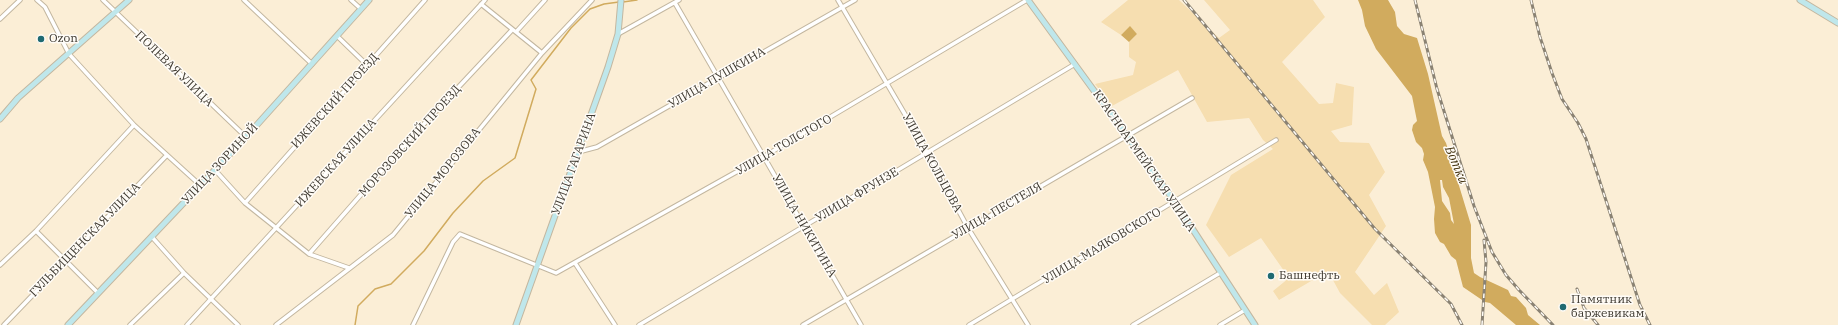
<!DOCTYPE html>
<meta charset="utf-8">
<style>
body{margin:0}
canvas{display:block;background:#fbeed6}
</style>
<canvas width="1838" height="325"></canvas>
<script>
const context = document.querySelector('canvas').getContext('2d');
context.lineJoin = 'round';
function paint(path, color) {
  context.fillStyle = color;
  context.fill(path, 'evenodd');
}
function shape(rows) {
  const path = new Path2D();
  for (const r of rows) {
    path.moveTo(r[0], r[1]);
    for (let i = 2; i < r.length; i += 2) path.lineTo(r[i], r[i + 1]);
  }
  return path;
}
function trace(path, color, width, dash) {
  context.strokeStyle = color;
  context.lineWidth = width;
  context.lineCap = dash ? 'butt' : 'round';
  context.setLineDash(dash || []);
  context.stroke(path);
}
function label(font, color, halo, rows, align = 'center') {
  context.font = font + ' "IBM Plex Serif",serif';
  context.lineWidth = 3;
  context.setLineDash([]);
  context.textBaseline = 'middle';
  context.strokeStyle = halo;
  context.fillStyle = color;
  for (const [text, x, y, turn = 0] of rows) {
    context.save();
    context.translate(x, y);
    context.rotate((+turn || 0) * Math.PI / 180);
    context.textAlign = isNaN(turn) ? turn : align;
    if (halo) context.strokeText(text, 0, 0);
    context.fillText(text, 0, 0);
    context.restore();
  }
}
paint(shape([
 [1128,0,1179,0,1219,38,1230,30,1204,0,1313,0,1325,17,1282,62,1319,104,1333,103,1336,83,1354,87,1352,125,1331,131,1340,142,1369,143,1385,172,1369,195,1386,226,1355,272,1374,295,1387,283,1399,312,1385,325,1372,325,1340,293,1328,271,1279,300,1273,291,1289,278,1261,238,1229,257,1206,225,1231,175,1273,149,1263,140,1249,118,1207,122,1178,70,1112,106,1095,84,1133,75,1136,62,1129,57,1129,42,1137,34,1130,27,1121,35,1101,22]
]), '#f6deb0');
paint(shape([
 [1358,0,1388,0,1395,12,1397,26,1404,34,1417,38,1428,74,1442,136,1446,143,1471,225,1471,258,1474,273,1480,277,1508,290,1511,296,1516,297,1526,308,1528,315,1540,325,1516,325,1490,303,1485,302,1463,287,1456,260,1451,256,1444,244,1440,242,1435,233,1434,219,1435,207,1428,172,1423,160,1424,154,1422,148,1416,142,1412,130,1413,125,1417,121,1412,96,1376,49,1365,26,1362,10],
 [1440,180,1442,180,1443,187,1449,198,1454,224,1451,220,1450,213,1442,201],
 [1130,26,1137,34,1129,42,1121,35]
]), '#d1ab5e');
trace(shape([
 [623,2,637,0],
 [355,325,358,306,375,289,391,284,424,251,453,213,483,181,515,158,536,89,531,80,571,28,590,9,604,4,619,2]
]), '#d1ab5e', 1.5);
const street = shape([
 [37,0,45,7,69,54,134,125,200,185],
 [103,0,246,137],
 [244,0,312,64],
 [351,0,361,9],
 [838,0,927,152,968,228,1028,325],
 [675,3,861,325],
 [481,4,542,53],
 [0,19,20,0],
 [516,32,545,0],
 [618,34,679,0],
 [337,36,367,65],
 [578,152,597,147,855,0],
 [215,170,245,203,309,254,349,268],
 [245,203,425,0],
 [36,231,98,293],
 [152,237,184,273,238,325],
 [309,254,407,142,512,30],
 [575,263,615,325],
 [0,265,36,231,134,125],
 [4,325,167,155],
 [130,325,184,273],
 [187,325,485,0],
 [276,325,393,235,542,53,592,0],
 [413,325,453,242,460,234,556,273,763,157,1027,0],
 [639,325,1075,64],
 [803,325,1192,98],
 [969,325,1276,140],
 [1133,325,1220,273],
 [1220,325,1245,310]
]);
const secondary = shape([
 [1028,0,1175,202,1255,325],
 [1800,0,1838,23],
 [0,119,18,98,129,0],
 [68,325,246,137,369,0],
 [516,325,608,67,618,34,621,0]
]);
trace(street, '#c3b7a0', 5.5);
trace(secondary, '#c3b7a0', 7);
trace(street, '#fff', 3.5);
trace(secondary, '#bfe7eb', 5);
const rail = shape([
 [1184,0,1375,229,1451,304,1462,325],
 [1415,0,1437,89,1474,206,1492,252,1506,275,1519,290,1553,325],
 [1531,0,1540,37,1552,73,1562,99,1578,123,1586,139,1640,305,1650,325],
 [1577,289,1584,308,1598,325],
 [1482,325,1486,262,1484,240]
]);
trace(rail, '#8a8273', 3);
trace(rail, '#fffcf7', 1.5, [4.5]);
for (const [x, y, r, color] of [
 [41,39,4,"#1f6a72"],
 [1271,276,4,"#1f6a72"],
 [1563,307,4,"#1f6a72"]
]) {
  const dot = new Path2D();
  dot.arc(x, y, r, 0, 2 * Math.PI);
  context.fillStyle = color;
  context.fill(dot);
  trace(dot, '#fffcf7', 1.5);
}
label('12px', '#3e3930', '#fffcf7', [
 ["Ozon",49,39],
 ["Башнефть",1279,276],
 ["Памятник",1571,300],
 ["баржевикам",1571,314]
], 'left');
label('12px', '#3e3930', '#fffcf7', [
 ["ПОЛЕВАЯ УЛИЦА",174,69,44],
 ["УЛИЦА ПУШКИНА",717,78,-30],
 ["ИЖЕВСКИЙ ПРОЕЗД",335,101,-48],
 ["МОРОЗОВСКИЙ ПРОЕЗД",410,141,-48],
 ["УЛИЦА ТОЛСТОГО",784,145,-30],
 ["КРАСНОАРМЕЙСКАЯ УЛИЦА",1144,161,55],
 ["ИЖЕВСКАЯ УЛИЦА",336,163,-48],
 ["УЛИЦА КОЛЬЦОВА",932,163,61],
 ["УЛИЦА ЗОРИНОЙ",220,164,-47],
 ["УЛИЦА ГАГАРИНА",574,164,-70],
 ["УЛИЦА МОРОЗОВА",443,173,-51],
 ["УЛИЦА ФРУНЗЕ",857,195,-31],
 ["УЛИЦА ПЕСТЕЛЯ",997,211,-30],
 ["УЛИЦА НИКИТИНА",804,226,60],
 ["ГУЛЬБИЩЕНСКАЯ УЛИЦА",85,240,-46],
 ["УЛИЦА МАЯКОВСКОГО",1102,246,-31]
]);
label('italic 13px', '#463614', '#fffcf7', [
 ["Вотка",1456,165,67]
]);
</script>
